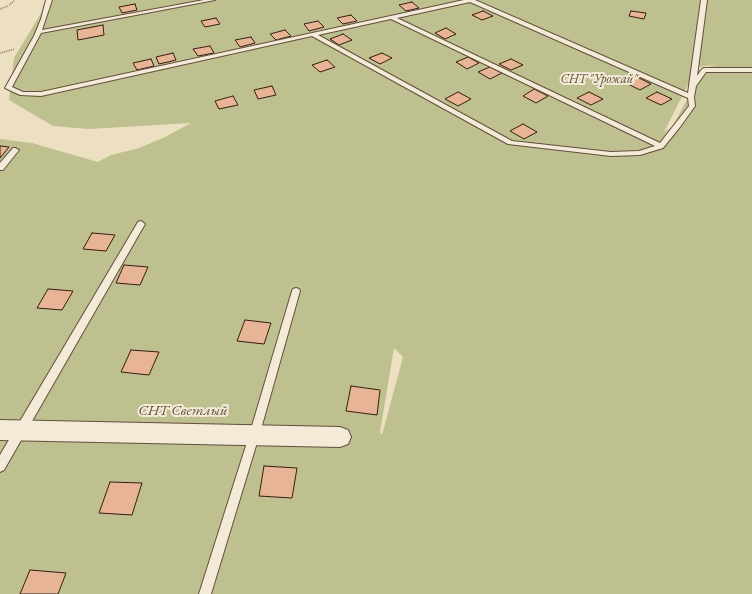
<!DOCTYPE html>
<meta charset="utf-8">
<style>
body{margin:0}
canvas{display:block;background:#eddfc2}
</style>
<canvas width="752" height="594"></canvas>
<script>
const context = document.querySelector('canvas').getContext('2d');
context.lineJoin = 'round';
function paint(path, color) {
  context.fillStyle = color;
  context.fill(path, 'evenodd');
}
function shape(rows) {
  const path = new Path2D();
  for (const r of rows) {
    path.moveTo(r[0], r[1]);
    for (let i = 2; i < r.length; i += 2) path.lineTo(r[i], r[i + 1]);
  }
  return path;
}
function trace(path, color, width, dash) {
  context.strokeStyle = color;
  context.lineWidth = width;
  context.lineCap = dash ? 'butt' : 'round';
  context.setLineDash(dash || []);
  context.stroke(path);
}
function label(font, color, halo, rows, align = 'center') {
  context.font = font + ' "EB Garamond",serif';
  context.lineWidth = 4;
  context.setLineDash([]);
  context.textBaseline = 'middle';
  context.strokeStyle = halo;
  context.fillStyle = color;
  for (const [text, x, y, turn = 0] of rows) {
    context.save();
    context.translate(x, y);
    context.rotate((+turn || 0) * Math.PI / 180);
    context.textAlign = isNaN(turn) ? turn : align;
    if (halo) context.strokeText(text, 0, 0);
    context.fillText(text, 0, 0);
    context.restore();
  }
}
paint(shape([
 [49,0,752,0,752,594,0,594,0,139,32,143,98,162,111,155,139,148,165,137,191,123,89,129,53,126,9,100,14,58],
 [715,65,699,70,688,90,688,98,672,127,664,132,697,67],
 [394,348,403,357,382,435,380,432]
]), '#bec08f');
const building = shape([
 [412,2,419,8,406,11,399,5,412,2],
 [135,4,137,10,122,13,119,7,135,4],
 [483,11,493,16,482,20,472,15,483,11],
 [631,11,646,13,644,19,629,16,631,11],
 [351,15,357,21,343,24,337,18,351,15],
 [216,18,220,24,205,27,201,21,216,18],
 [318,21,324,27,309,31,304,24,318,21],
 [103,25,104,35,78,40,77,30,103,25],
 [446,28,456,34,445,39,435,33,446,28],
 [285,30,291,36,276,40,270,34,285,30],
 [343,34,352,40,339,45,330,39,343,34],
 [251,37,255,43,240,47,235,40,251,37],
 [210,46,214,53,198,56,193,49,210,46],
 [173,53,176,60,159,64,156,57,173,53],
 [382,53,392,58,380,64,369,58,382,53],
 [468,57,479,63,467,69,456,62,468,57],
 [151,59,154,66,137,70,133,63,151,59],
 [511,59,523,65,511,70,499,64,511,59],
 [327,60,335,67,320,72,312,65,327,60],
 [490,67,502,73,490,79,478,72,490,67],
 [637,77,651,84,640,90,626,83,637,77],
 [272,86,276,95,258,99,254,90,272,86],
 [534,89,548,96,536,103,523,96,534,89],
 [458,92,471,99,458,106,445,99,458,92],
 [589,92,603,99,591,105,577,98,589,92],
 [657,92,672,99,661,105,646,98,657,92],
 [233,96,238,105,219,109,215,101,233,96],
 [523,124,537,132,524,139,510,131,523,124],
 [0,146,9,147,0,158,0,146],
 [92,233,115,235,106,251,83,249,92,233],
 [124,265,148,267,140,285,116,283,124,265],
 [48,289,73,291,62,310,37,308,48,289],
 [245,320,271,323,264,344,237,341,245,320],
 [131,350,159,352,149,375,121,372,131,350],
 [351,386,380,390,377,415,346,411,351,386],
 [264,466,297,468,292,498,259,496,264,466],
 [110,482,142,483,132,515,99,513,110,482],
 [30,570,66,573,58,594,20,594,30,570]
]);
paint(building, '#e8b496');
trace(building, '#371d11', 1);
const lane = shape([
 [46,0,52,0,42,30,204,0,215,0,41,33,12,87,23,92,41,92,464,0,475,0,688,93,701,0,707,0,697,76,702,69,704,68,752,68,752,72,706,72,696,86,694,97,695,106,680,127,663,148,640,155,611,156,508,144,312,36,41,96,20,95,5,88,34,36,41,19,46,0],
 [470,2,688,98,689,106,660,143,397,18,470,2],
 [391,19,655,146,639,151,611,152,512,141,318,35,391,19],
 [13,148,15,148,19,150,3,170,0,170,0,163,13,148],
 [141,221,145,224,4,470,0,472,0,455,138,222,141,221],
 [296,288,299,289,300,291,259,436,211,594,199,594,249,436,292,291,293,289,296,288]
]);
const street = shape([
 [0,420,340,427,348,430,351,437,348,444,340,447,0,440,0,420]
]);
trace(lane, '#644e3d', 2);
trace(street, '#644e3d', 2);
trace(shape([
 [0,9,8,6,15,0],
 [0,53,15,49]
]), '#371d11', 1.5, [0.5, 1.5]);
paint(lane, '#f3ead7');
paint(street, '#f3ead7');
label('italic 13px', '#604e37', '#f3ead7', [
 ["СНТ \"Урожай\"",599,79]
]);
label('italic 15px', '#604e37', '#f3ead7', [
 ["СНТ Светлый",183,411]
]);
</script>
